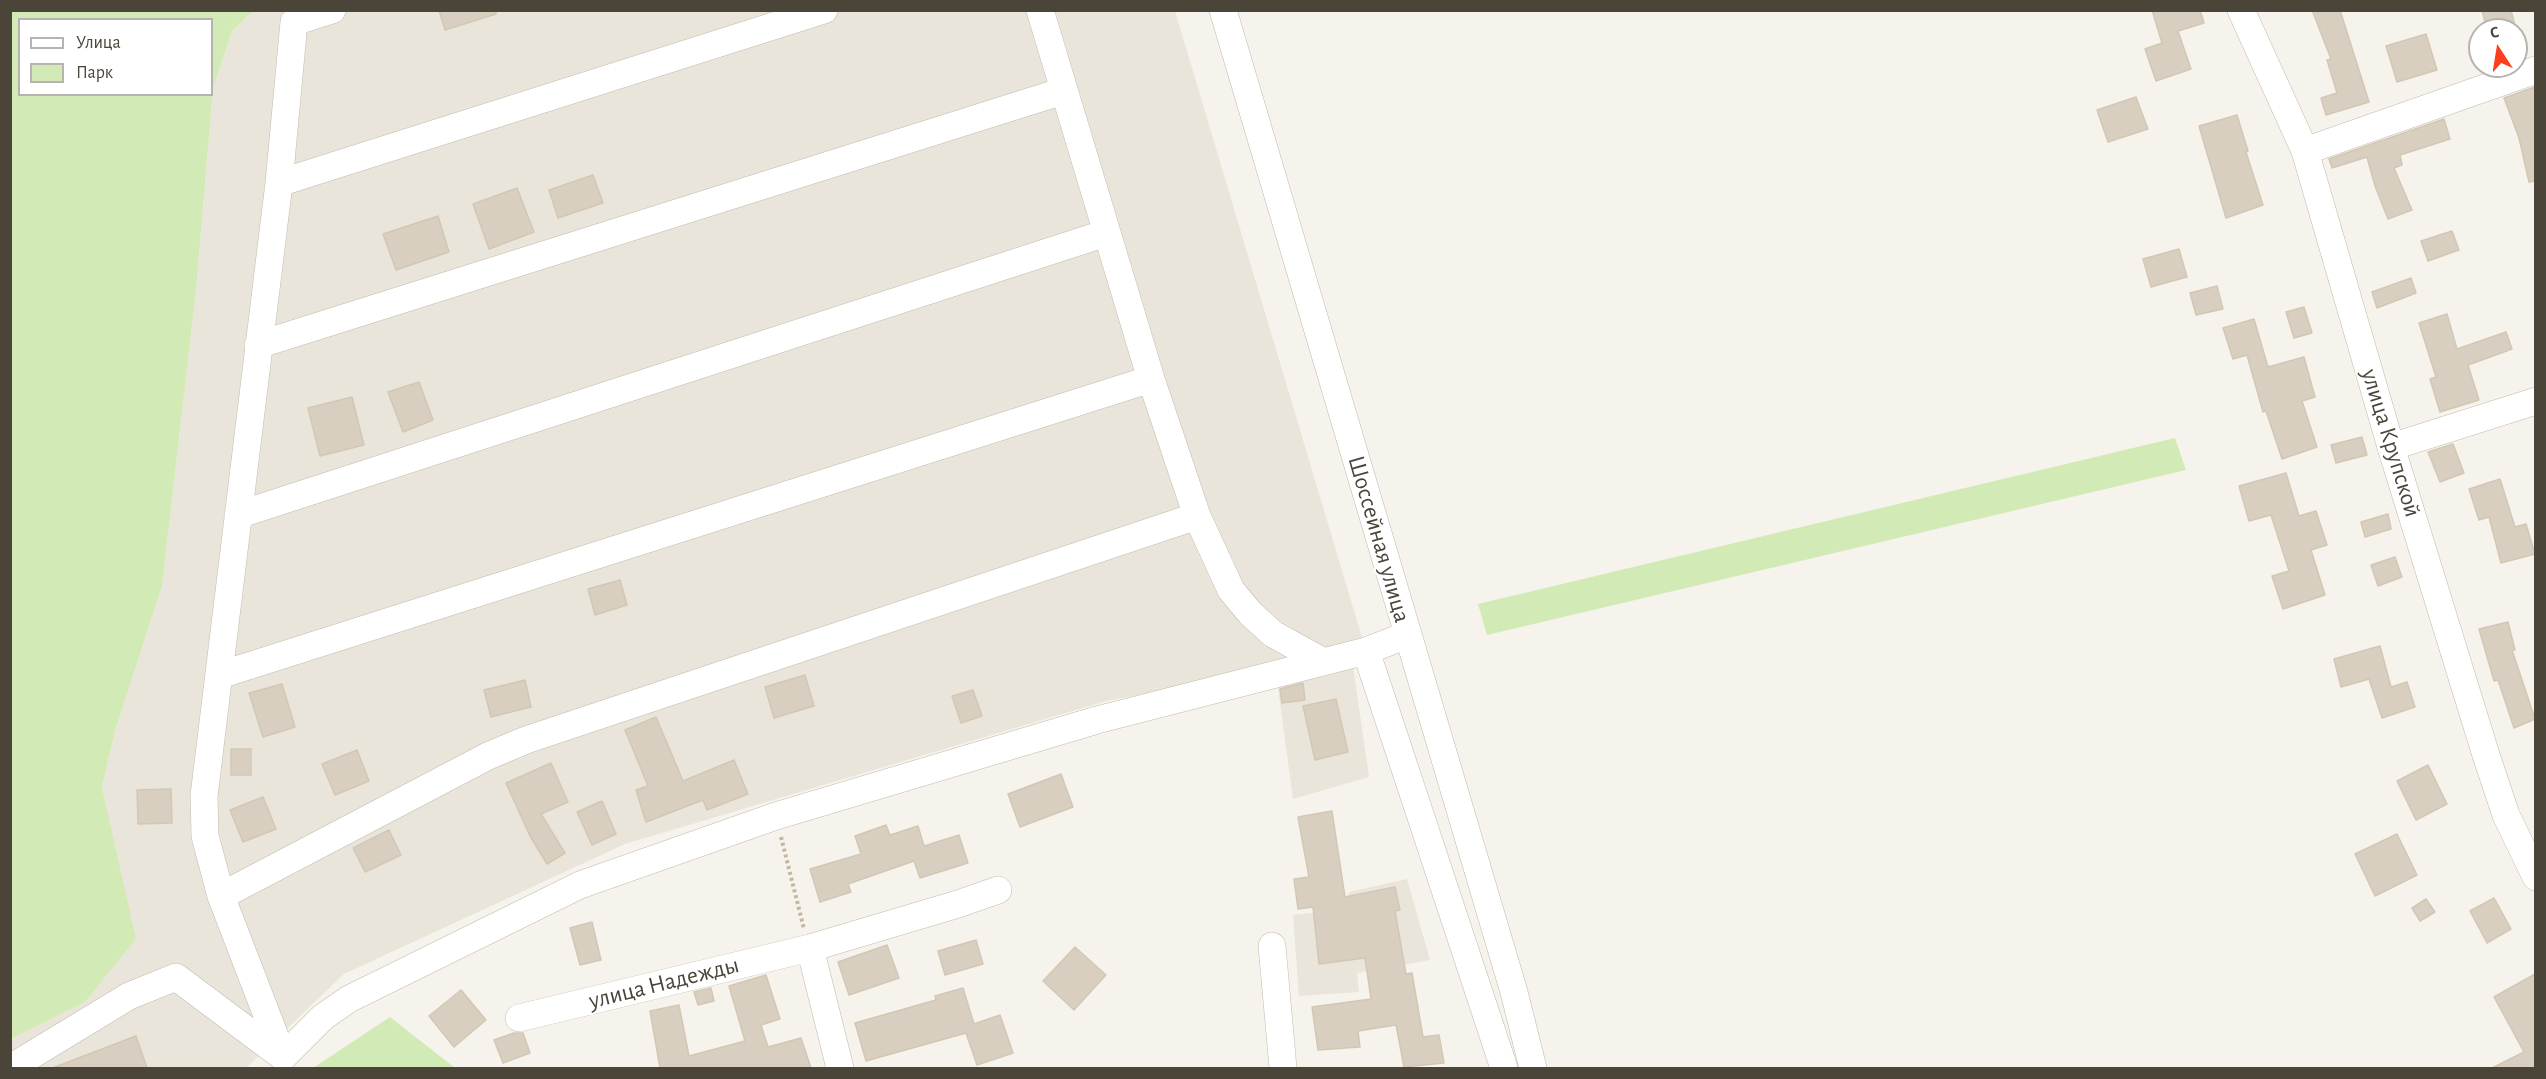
<!DOCTYPE html>
<meta charset="utf-8">
<style>
body{margin:0}
#map{position:relative;width:2546px;height:1079px;overflow:hidden;background:#f6f3ec;font-family:"Alegreya Sans",sans-serif}
canvas{display:block}
.frame{position:absolute;inset:0;border:12px solid #4b4439;pointer-events:none}
.legend{position:absolute;left:18px;top:18px;width:195px;height:78px;box-sizing:border-box;background:#fff;border:2px solid #b7b4b0;margin:0;padding:8px 10px;list-style:none;font-size:18px;color:#4b4439}
.legend li{display:flex;align-items:center;gap:12px;height:30px}
.legend b{width:30px;border:2px solid #b7b4b0}
.north{position:absolute;left:2468px;top:18px;width:60px;height:60px;box-sizing:border-box;background:#fff;border:2px solid #b7b4b0;border-radius:50%;rotate:348deg;font-size:16px;font-weight:700;line-height:24px;text-align:center;color:#4b4439}
.north::after{content:'';display:block;margin:auto;width:21px;height:27px;background:#fc3f1d;clip-path:polygon(50% 0,100% 100%,50% 72%,0 100%)}
</style>
<div id="map">
<canvas width="2546" height="1079"></canvas>
<div class="frame"></div>
<ul class="legend">
<li><b style="height:8px;background:#fff"></b>Улица</li>
<li><b style="height:16px;background:#d2eab5"></b>Парк</li>
</ul>
<div class="north">С</div>
</div>
<script>
const context = document.querySelector('canvas').getContext('2d');
context.lineJoin = 'round';
function paint(path, color) {
  context.fillStyle = color;
  context.fill(path, 'evenodd');
}
function shape(rows) {
  const path = new Path2D();
  for (const r of rows) {
    path.moveTo(r[0], r[1]);
    for (let i = 2; i < r.length; i += 2) path.lineTo(r[i], r[i + 1]);
  }
  return path;
}
function trace(path, color, width, dash) {
  context.strokeStyle = color;
  context.lineWidth = width;
  context.lineCap = dash ? 'butt' : 'round';
  context.setLineDash(dash || []);
  context.stroke(path);
}
function label(font, color, halo, rows, align = 'center') {
  context.font = font + ' "Alegreya Sans",sans-serif';
  context.lineWidth = 4.5;
  context.setLineDash([]);
  context.textBaseline = 'middle';
  context.strokeStyle = halo;
  context.fillStyle = color;
  for (const [text, x, y, turn = 0] of rows) {
    context.save();
    context.translate(x, y);
    context.rotate((+turn || 0) * Math.PI / 180);
    context.textAlign = isNaN(turn) ? turn : align;
    if (halo) context.strokeText(text, 0, 0);
    context.fillText(text, 0, 0);
    context.restore();
  }
}
paint(shape([
 [253,11,1175,11,1366,651,1322,661,1106,701,625,844,344,974,246,1068,11,1068,11,1039,85,1002,135,939,102,787,115,731,162,586,196,291,213,88,232,31],
 [1353,666,1369,777,1293,799,1277,681],
 [1407,879,1430,960,1357,973,1359,992,1299,996,1293,915,1349,909,1349,892]
]), '#eae5da');
paint(shape([
 [11,10,253,11,232,31,213,88,196,291,162,586,115,731,102,787,136,939,85,1002,11,1039],
 [20,20,212,20,212,94,20,94],
 [2175,438,2186,470,1487,635,1478,604],
 [390,1017,455,1068,313,1068]
]), '#d2eab5');
const building = shape([
 [439,10,496,10,496,14,445,30,439,10],
 [2152,10,2200,10,2204,23,2178,31,2191,69,2156,81,2145,49,2162,43,2152,10],
 [2312,10,2340,10,2369,102,2326,115,2321,98,2337,93,2327,60,2331,59,2312,10],
 [2482,10,2511,10,2516,30,2487,30,2482,10],
 [2426,34,2437,70,2397,82,2386,46,2426,34],
 [2535,87,2535,181,2529,182,2519,138,2504,98,2535,87],
 [2136,97,2148,129,2108,142,2097,110,2136,97],
 [2237,115,2248,151,2246,152,2263,205,2226,218,2199,126,2237,115],
 [2444,119,2450,139,2400,155,2402,165,2394,168,2412,210,2388,219,2375,186,2367,157,2332,168,2329,159,2444,119],
 [593,175,603,203,558,218,549,190,593,175],
 [517,188,534,232,489,249,473,204,517,188],
 [438,216,449,252,396,270,383,234,438,216],
 [2452,231,2459,250,2428,261,2421,241,2452,231],
 [2179,249,2187,277,2151,287,2143,259,2179,249],
 [2411,278,2416,293,2377,308,2372,292,2411,278],
 [2217,286,2223,309,2196,315,2190,293,2217,286],
 [2304,307,2312,333,2294,338,2286,312,2304,307],
 [2447,314,2457,349,2506,332,2512,349,2468,365,2479,400,2440,412,2430,379,2436,377,2419,323,2447,314],
 [2254,319,2268,367,2304,357,2315,397,2302,401,2317,447,2282,459,2266,411,2263,412,2247,355,2233,359,2223,328,2254,319],
 [419,382,433,420,403,432,388,392,419,382],
 [352,397,364,445,320,456,308,408,352,397],
 [2362,437,2367,455,2336,463,2331,445,2362,437],
 [2453,444,2464,473,2440,482,2428,452,2453,444],
 [2286,473,2299,516,2316,511,2327,545,2311,550,2325,595,2283,609,2272,576,2289,571,2271,515,2249,521,2239,486,2286,473],
 [2500,479,2515,527,2526,524,2535,554,2501,563,2489,517,2479,520,2469,489,2500,479],
 [2388,514,2391,529,2365,537,2361,522,2388,514],
 [2395,557,2402,577,2378,586,2371,565,2395,557],
 [620,580,627,605,595,615,588,589,620,580],
 [2508,622,2515,650,2512,650,2535,719,2514,728,2498,680,2494,681,2479,629,2508,622],
 [2380,646,2391,687,2407,682,2415,707,2382,718,2369,679,2341,687,2334,659,2380,646],
 [805,675,814,706,774,718,765,687,805,675],
 [525,680,531,707,491,717,484,690,525,680],
 [1303,683,1305,700,1282,703,1280,689,1303,683],
 [282,684,295,727,263,737,249,693,282,684],
 [973,690,982,716,961,723,952,696,973,690],
 [1336,699,1348,752,1315,760,1303,706,1336,699],
 [656,717,683,781,734,760,748,794,707,810,703,800,646,822,636,790,648,786,625,730,656,717],
 [231,749,251,749,251,775,231,775,231,749],
 [357,750,369,781,335,795,322,764,357,750],
 [551,763,568,802,541,814,565,853,547,864,530,836,506,783,551,763],
 [2428,765,2447,804,2416,820,2397,781,2428,765],
 [1061,774,1073,807,1020,827,1008,794,1061,774],
 [171,789,172,823,138,824,137,790,171,789],
 [263,797,276,829,243,842,230,810,263,797],
 [602,801,616,834,592,845,577,812,602,801],
 [1332,811,1345,897,1395,887,1400,910,1395,911,1406,974,1412,973,1423,1037,1439,1035,1444,1063,1404,1067,1396,1025,1358,1031,1360,1047,1318,1050,1312,1007,1371,999,1365,958,1319,964,1313,907,1298,909,1294,879,1309,877,1298,817,1332,811],
 [886,825,890,835,918,826,924,846,959,835,968,863,920,878,914,861,848,884,851,892,820,902,810,869,861,854,855,836,886,825],
 [389,830,401,855,365,872,353,848,389,830],
 [2397,834,2417,875,2375,896,2355,854,2397,834],
 [2494,898,2511,929,2487,943,2470,911,2494,898],
 [2426,899,2435,912,2420,921,2412,908,2426,899],
 [592,922,601,960,580,965,570,928,592,922],
 [976,940,983,964,945,975,938,951,976,940],
 [887,945,899,978,849,995,838,962,887,945],
 [1075,947,1106,975,1074,1010,1043,981,1075,947],
 [2535,974,2535,1068,2492,1068,2524,1052,2494,997,2535,974],
 [766,975,780,1019,761,1025,768,1047,801,1038,811,1068,660,1068,650,1011,679,1005,689,1056,745,1041,729,986,766,975],
 [711,988,714,1001,698,1005,694,992,711,988],
 [963,988,974,1024,1000,1015,1013,1053,977,1065,966,1033,866,1061,855,1023,936,1000,935,996,963,988],
 [461,990,486,1020,454,1047,429,1016,461,990],
 [514,1033,523,1033,530,1053,503,1063,494,1040,514,1033],
 [136,1036,147,1068,55,1068,55,1067,136,1036]
]);
paint(building, '#d8cfc1');
trace(building, '#d3c7b4', 1.5);
const minor = shape([
 [1040,10,1151,379,1197,516,1231,590,1250,613,1273,634,1322,661],
 [1223,10,1514,992,1533,1068],
 [2241,10,2305,151,2391,447,2486,755,2506,815,2536,877],
 [2305,151,2536,70],
 [279,183,824,10],
 [258,345,1063,91],
 [2391,447,2536,401],
 [238,515,1106,233],
 [1366,651,1504,1068],
 [220,675,1151,379],
 [221,896,488,756,526,740,1197,516],
 [1272,946,1283,1068],
 [810,948,840,1068],
 [519,1018,810,948,958,904,998,890],
 [283,1057,323,1017,349,999,580,885,776,816,1097,720,1366,651,1407,635],
 [283,1057,221,896,205,836,204,796,279,183,294,22,332,10],
 [15,1068,17,1064,129,996,176,977,283,1057]
]);
trace(minor, '#c2bbae', 28);
trace(shape([
 [781,837,804,929]
]), '#c4b79f', 4, [3, 3]);
trace(minor, '#fff', 27);
label('24px', '#4b4439', '#fff', [
 ["улица Крупской",2391,443,73],
 ["Шоссейная улица",1379,539,74],
 ["улица Надежды",664,983,-14]
]);
</script>
